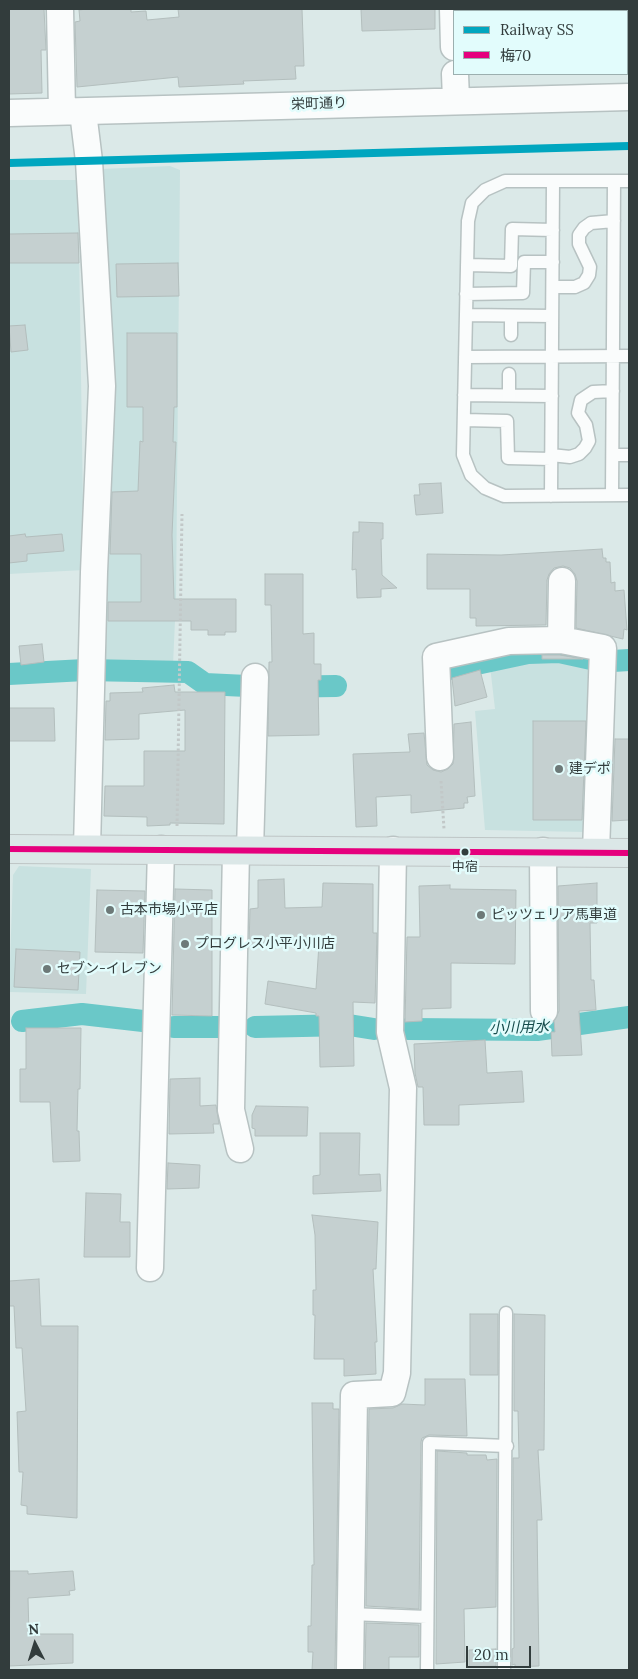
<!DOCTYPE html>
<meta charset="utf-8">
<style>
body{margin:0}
#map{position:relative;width:638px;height:1679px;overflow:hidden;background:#dbe9e8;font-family:Lora,"Noto Sans JP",serif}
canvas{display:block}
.frame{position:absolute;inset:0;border:10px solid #323c3c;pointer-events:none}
.legend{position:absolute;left:453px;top:10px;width:175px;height:65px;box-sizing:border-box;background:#e2fcfc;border:1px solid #9cafaf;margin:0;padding:6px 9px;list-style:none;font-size:15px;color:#323c3c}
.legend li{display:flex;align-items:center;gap:10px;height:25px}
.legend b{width:25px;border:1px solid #9cafaf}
.north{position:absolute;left:10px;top:1619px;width:50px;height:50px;-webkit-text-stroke:4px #e2fcfc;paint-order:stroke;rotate:355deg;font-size:14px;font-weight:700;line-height:20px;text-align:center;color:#323c3c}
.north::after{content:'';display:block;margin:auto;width:18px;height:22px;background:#323c3c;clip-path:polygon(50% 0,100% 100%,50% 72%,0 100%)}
.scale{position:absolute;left:466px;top:1646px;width:65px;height:22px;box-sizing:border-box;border:2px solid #323c3c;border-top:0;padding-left:6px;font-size:15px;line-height:18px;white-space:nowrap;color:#323c3c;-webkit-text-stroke:4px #e2fcfc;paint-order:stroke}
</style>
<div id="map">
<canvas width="638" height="1679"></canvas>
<div class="frame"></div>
<ul class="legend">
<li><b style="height:6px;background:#00a6bf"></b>Railway SS</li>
<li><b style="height:6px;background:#e5007d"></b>梅70</li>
</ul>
<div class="north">N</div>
<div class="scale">20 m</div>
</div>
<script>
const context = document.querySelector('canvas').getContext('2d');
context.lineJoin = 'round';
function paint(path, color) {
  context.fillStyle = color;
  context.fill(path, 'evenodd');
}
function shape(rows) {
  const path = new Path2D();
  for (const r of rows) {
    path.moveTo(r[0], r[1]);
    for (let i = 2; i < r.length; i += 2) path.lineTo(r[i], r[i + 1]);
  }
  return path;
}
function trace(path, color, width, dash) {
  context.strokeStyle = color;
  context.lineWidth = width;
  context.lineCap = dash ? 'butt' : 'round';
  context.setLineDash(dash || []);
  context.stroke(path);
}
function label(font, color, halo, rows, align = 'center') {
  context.font = font + ' Lora,"Noto Sans JP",serif';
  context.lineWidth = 5;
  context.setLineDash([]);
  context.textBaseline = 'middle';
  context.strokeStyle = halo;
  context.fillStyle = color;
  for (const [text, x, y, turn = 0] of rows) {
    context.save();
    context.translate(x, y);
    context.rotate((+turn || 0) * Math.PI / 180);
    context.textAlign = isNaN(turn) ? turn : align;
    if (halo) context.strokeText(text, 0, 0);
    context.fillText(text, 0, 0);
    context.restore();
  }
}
paint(shape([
 [170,166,180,170,176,598,173,665,105,662,100,659,101,169],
 [9,180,78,180,84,570,9,574],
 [554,659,594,664,585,832,485,830,475,711,495,709,490,666,514,660],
 [19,866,91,869,86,994,9,992,13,875]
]), '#c8e1e0');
trace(shape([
 [613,661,629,660],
 [453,669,528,653,559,652,591,659],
 [9,674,85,670,188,672,205,684,268,687,336,686],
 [22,1021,82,1014,143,1021],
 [174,1027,219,1027],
 [255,1027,349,1025,374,1029],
 [408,1029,537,1030,629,1017]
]), '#6ac8c8', 22);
const building = shape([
 [9,9,44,9,46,50,41,50,42,93,9,94,9,9],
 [87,9,131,9,131,12,146,11,147,20,179,17,178,9,302,9,304,66,295,66,296,79,243,81,244,84,179,87,178,77,77,87,75,22,80,21,79,10,87,9],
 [361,9,435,9,435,29,362,31,361,9],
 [78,233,79,263,9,263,9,234,78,233],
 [178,263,179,296,117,297,116,264,178,263],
 [25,325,28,350,11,352,9,326,25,325],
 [127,333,177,333,177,407,174,407,173,442,176,442,172,535,174,599,236,599,236,632,225,632,225,635,208,635,208,630,191,630,191,621,108,621,108,602,141,602,141,554,110,554,112,492,138,491,140,441,143,442,143,407,127,407,127,333],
 [441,483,443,513,416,515,414,495,420,495,419,484,441,483],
 [359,522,383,523,383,539,381,539,382,575,397,588,381,589,381,597,357,598,356,569,352,570,353,532,359,532,359,522],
 [25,534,26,537,62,534,64,551,27,554,27,561,9,563,9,536,25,534],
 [602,549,603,558,606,558,606,562,610,562,611,583,615,582,615,591,624,590,627,630,624,629,623,639,576,628,577,581,575,574,570,568,563,566,554,568,549,574,547,580,546,625,476,626,476,618,470,618,470,589,427,589,427,554,501,555,602,549],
 [265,574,303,574,303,634,314,633,314,664,321,664,321,680,318,680,319,735,268,736,269,662,272,662,271,605,265,605,265,574],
 [42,644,44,662,21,665,19,646,42,644],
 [542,655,560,655,583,659,542,659,542,655],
 [480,670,487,697,455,706,452,678,480,670],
 [174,685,175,692,225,692,224,824,170,823,170,825,147,826,147,817,104,816,105,786,144,786,144,751,185,751,185,710,139,714,139,739,105,740,106,701,110,701,110,693,143,692,142,688,174,685],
 [9,708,54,708,55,741,9,741,9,708],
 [533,721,586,721,582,820,533,820,533,721],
 [471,722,475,796,467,797,468,803,464,803,464,808,411,813,411,795,376,797,377,826,356,827,353,754,410,752,408,734,424,733,427,765,433,770,441,772,448,769,453,764,454,724,471,722],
 [615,739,629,739,629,820,612,821,615,739],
 [284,879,285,908,322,907,323,883,373,884,373,933,377,933,375,1003,353,1002,354,1066,320,1067,319,1016,316,1016,316,1013,265,1004,268,981,316,989,319,944,249,946,250,909,258,908,258,880,284,879],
 [597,883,597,923,590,923,591,980,594,980,596,1010,579,1011,582,1055,552,1056,551,1032,555,1032,554,1021,559,1011,558,886,597,883],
 [450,885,450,889,516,890,515,964,451,963,451,1008,422,1009,422,1021,405,1022,407,937,420,937,419,886,450,885],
 [175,889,212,890,212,1016,172,1015,175,889],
 [97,890,145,891,143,953,95,952,97,890],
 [16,949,80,952,78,990,14,987,16,949],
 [26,1028,81,1028,80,1089,78,1089,77,1131,79,1131,80,1161,53,1162,50,1102,20,1102,20,1069,26,1069,26,1028],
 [485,1040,487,1073,522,1071,524,1102,459,1105,459,1125,424,1125,423,1087,418,1087,415,1073,414,1044,485,1040],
 [200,1078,200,1106,216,1105,219,1124,213,1124,214,1133,169,1134,170,1079,200,1078],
 [256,1106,308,1107,307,1136,255,1136,255,1129,252,1128,252,1115,256,1106],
 [320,1133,360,1133,359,1175,380,1174,381,1191,313,1194,313,1176,320,1175,320,1133],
 [168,1163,200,1165,199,1188,167,1189,168,1163],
 [86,1193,121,1194,120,1222,130,1222,130,1257,84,1257,86,1193],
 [312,1215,378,1222,376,1269,373,1269,377,1342,375,1342,376,1374,344,1376,344,1359,314,1359,315,1315,313,1315,313,1290,316,1290,315,1235,312,1215],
 [39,1279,41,1326,78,1326,77,1518,27,1514,27,1506,21,1505,23,1472,19,1472,17,1412,26,1411,22,1348,16,1348,14,1306,9,1306,9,1281,39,1279],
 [470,1314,498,1314,498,1375,470,1375,470,1314],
 [514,1314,545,1315,544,1450,538,1450,542,1520,537,1520,539,1666,515,1667,515,1664,512,1665,512,1649,514,1648,513,1458,519,1458,518,1411,514,1411,514,1314],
 [425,1379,465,1379,467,1436,429,1435,422,1438,421,1442,419,1609,366,1606,369,1409,393,1408,402,1404,425,1405,425,1379],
 [312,1403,333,1403,333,1409,339,1409,335,1670,312,1670,313,1652,308,1652,308,1626,311,1626,312,1565,314,1565,312,1403],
 [437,1451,467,1453,467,1455,486,1455,487,1460,497,1459,496,1607,464,1609,465,1662,436,1664,437,1451],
 [10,1571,28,1571,28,1574,73,1571,75,1590,69,1591,70,1595,28,1598,29,1634,73,1634,73,1663,9,1666,10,1571],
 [366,1623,419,1625,419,1657,389,1657,389,1670,365,1670,366,1623],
 [496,1649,496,1666,469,1667,469,1650,496,1649]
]);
paint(building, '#c5d0d0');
trace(building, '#b3bebd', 1);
const service = shape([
 [629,181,505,181,485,190,472,203,468,221,463,455,471,475,485,488,504,496,629,495],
 [467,265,511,266,512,229,553,230],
 [553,287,575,287,584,283,589,275,590,267,579,244,579,235,584,228,591,223,614,221],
 [466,294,523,293,524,262,553,262],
 [466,315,552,316],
 [511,335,511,316],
 [465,357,629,356],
 [464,395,552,396],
 [509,395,509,374],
 [464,420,507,421,508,458,551,459],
 [551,455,570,457,579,454,585,448,589,441,586,425,578,413,581,400,593,392,613,391],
 [613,455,629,455],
 [612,495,614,181],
 [551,496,553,181],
 [350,1614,427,1617],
 [427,1670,429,1443,507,1446],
 [504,1670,506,1313]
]);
const minor = shape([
 [60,9,62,111],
 [453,9,454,47],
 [455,74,456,100],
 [83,112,89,161,102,386,94,572,87,848],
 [9,113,629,97],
 [561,640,562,581],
 [440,757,436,657,509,641,561,640,603,648,596,852],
 [236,850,231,1110,240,1149],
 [250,850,255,677],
 [543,851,544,1011],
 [150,1268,161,849],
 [350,1670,354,1395,392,1393,397,1373,403,1088,390,1032,393,850]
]);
const primary = shape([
 [9,849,629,853]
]);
trace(service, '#b7c2c2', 15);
trace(minor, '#b7c2c2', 29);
trace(primary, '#bec5c5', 30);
trace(shape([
 [441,781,444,829],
 [177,826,182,514]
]), '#c2c8c8', 3, [2.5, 2.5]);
trace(service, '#fafcfc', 12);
trace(minor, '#fafcfc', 26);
trace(primary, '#dbe7e7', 28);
trace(shape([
 [9,849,629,853]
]), '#e5007d', 6);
trace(shape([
 [9,163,629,146]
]), '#00a6bf', 8);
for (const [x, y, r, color] of [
 [559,769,5,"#6d7978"],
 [465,852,4.5,"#323c3c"],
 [110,910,5,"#6d7978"],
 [481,915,5,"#6d7978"],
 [185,944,5,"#6d7978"],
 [47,969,5,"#6d7978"]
]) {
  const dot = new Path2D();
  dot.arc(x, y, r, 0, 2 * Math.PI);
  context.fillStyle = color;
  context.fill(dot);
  trace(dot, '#e2fcfc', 2);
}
label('13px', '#323c3c', '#e2fcfc', [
 ["中宿",465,867]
]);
label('14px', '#323c3c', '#e2fcfc', [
 ["栄町通り",319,104,-2]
]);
label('14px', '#323c3c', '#e2fcfc', [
 ["建デポ",569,769],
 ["古本市場小平店",120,910],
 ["ピッツェリア馬車道",491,915],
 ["プログレス小平小川店",195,944],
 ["セブン-イレブン",57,969]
], 'left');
label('italic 15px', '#144b4b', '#e2fcfc', [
 ["小川用水",519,1028,-2]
]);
</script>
